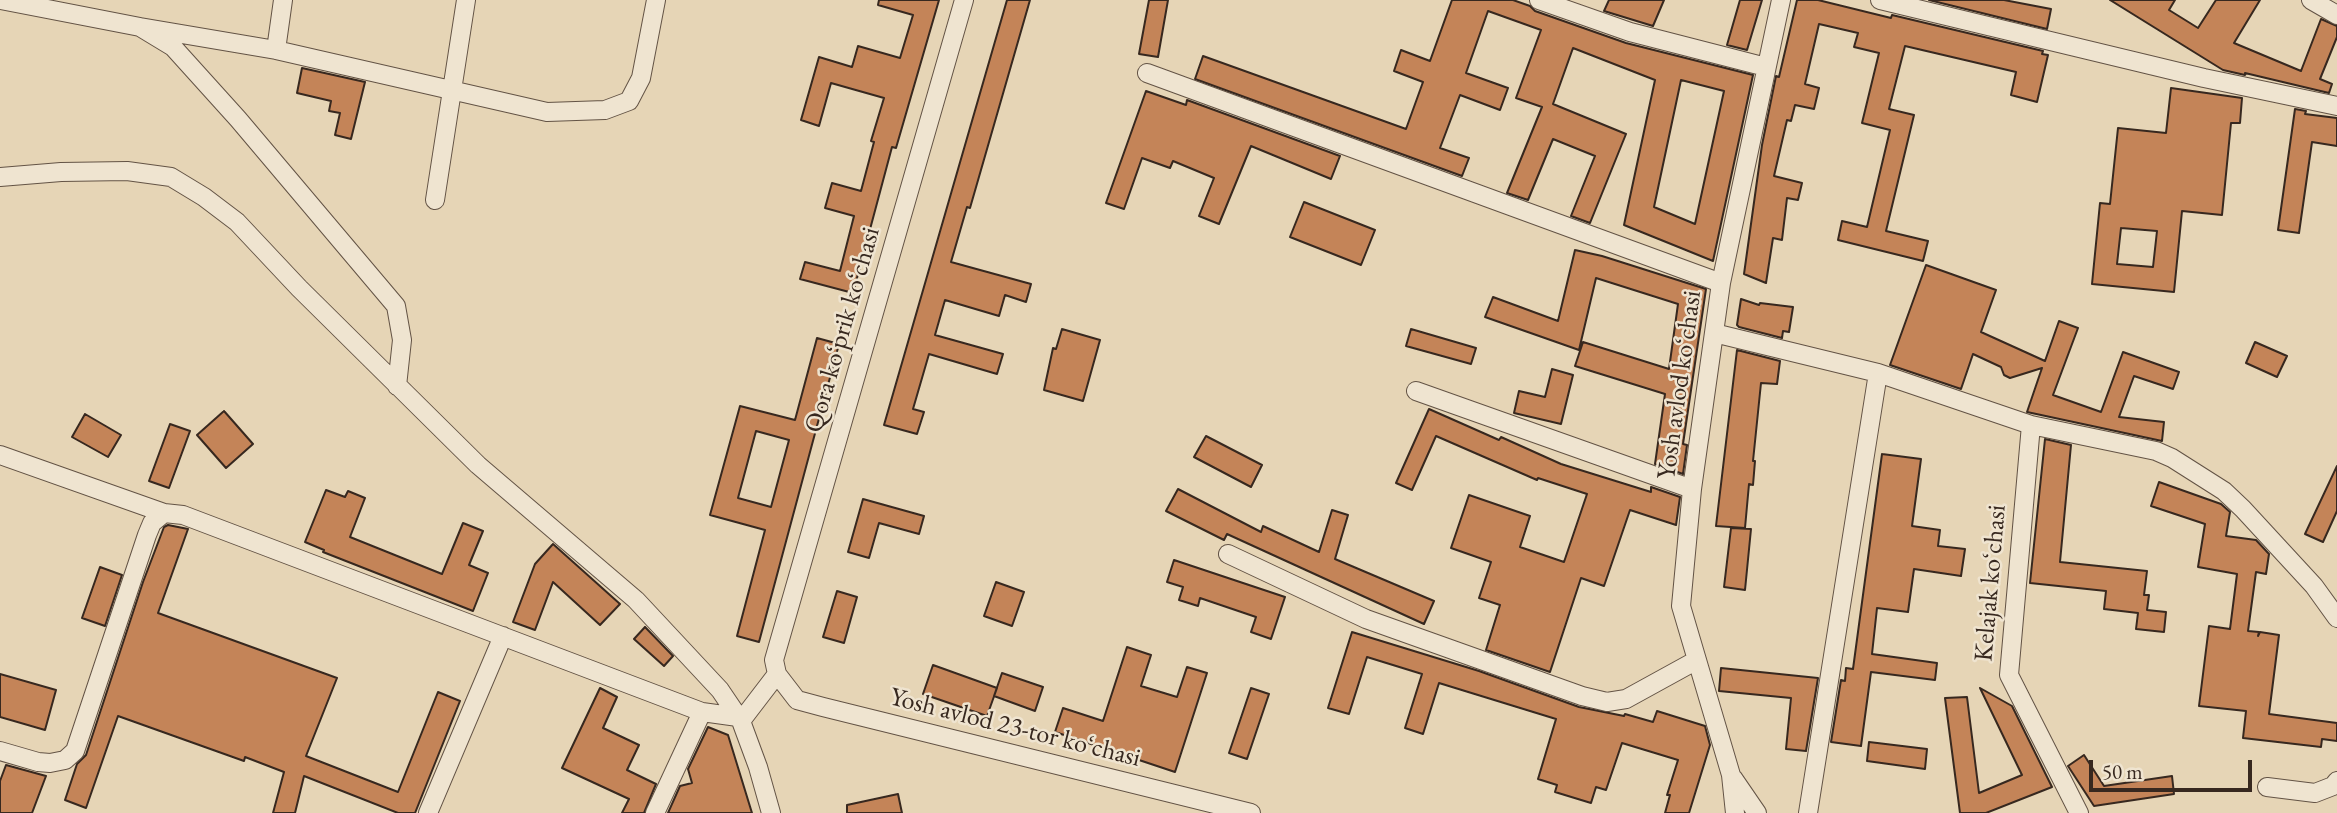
<!DOCTYPE html>
<meta charset="utf-8">
<style>
body{margin:0}
#map{position:relative;width:2337px;height:813px;overflow:hidden;background:#e6d5b6;font-family:"EB Garamond",serif}
canvas{display:block}
.scale{position:absolute;left:2089px;top:760px;width:163px;height:32px;box-sizing:border-box;border:4px solid #37281f;border-top:0;padding-left:9px;font-size:21px;line-height:24px;white-space:nowrap;color:#37281f;-webkit-text-stroke:5px #efe4d0;paint-order:stroke}
</style>
<div id="map">
<canvas width="2337" height="813"></canvas>
<div class="scale">50 m</div>
</div>
<script>
const context = document.querySelector('canvas').getContext('2d');
context.lineJoin = 'round';
function paint(path, color) {
  context.fillStyle = color;
  context.fill(path, 'evenodd');
}
function shape(rows) {
  const path = new Path2D();
  for (const r of rows) {
    path.moveTo(r[0], r[1]);
    for (let i = 2; i < r.length; i += 2) path.lineTo(r[i], r[i + 1]);
  }
  return path;
}
function trace(path, color, width, dash) {
  context.strokeStyle = color;
  context.lineWidth = width;
  context.lineCap = dash ? 'butt' : 'round';
  context.setLineDash(dash || []);
  context.stroke(path);
}
function label(font, color, halo, rows, align = 'center') {
  context.font = font + ' "EB Garamond",serif';
  context.lineWidth = 5;
  context.setLineDash([]);
  context.textBaseline = 'middle';
  context.strokeStyle = halo;
  context.fillStyle = color;
  for (const [text, x, y, turn = 0] of rows) {
    context.save();
    context.translate(x, y);
    context.rotate((+turn || 0) * Math.PI / 180);
    context.textAlign = isNaN(turn) ? turn : align;
    if (halo) context.strokeText(text, 0, 0);
    context.fillText(text, 0, 0);
    context.restore();
  }
}
const building = shape([
 [879,0,939,0,896,148,892,147,853,293,800,279,805,262,840,271,854,216,825,208,832,183,861,191,874,142,871,141,884,98,831,83,819,126,801,120,819,57,852,67,858,46,900,58,913,15,878,5,879,0],
 [1007,0,1030,0,970,208,967,207,951,262,1031,284,1026,302,1005,295,999,316,945,300,935,335,1003,354,997,374,929,354,913,409,924,412,917,434,884,425,1007,0],
 [1149,0,1168,0,1158,57,1139,54,1149,0],
 [1452,0,1513,0,1530,6,1535,11,1626,43,1753,75,1713,261,1624,225,1655,80,1573,48,1553,104,1626,134,1590,223,1571,216,1595,156,1553,139,1528,200,1507,193,1542,107,1516,98,1541,30,1488,11,1466,73,1508,88,1500,110,1460,95,1440,148,1469,158,1462,176,1195,79,1203,56,1406,129,1423,82,1394,71,1401,50,1430,61,1452,0],
 [1681,80,1724,91,1695,224,1654,207,1681,80],
 [1609,0,1664,0,1653,26,1604,11,1609,0],
 [1740,0,1762,0,1747,50,1727,45,1740,0],
 [1797,0,1818,0,1891,18,1892,15,2043,51,2042,54,2048,55,2037,102,2011,95,2016,72,1905,46,1889,109,1914,115,1886,231,1928,241,1923,261,1838,240,1842,221,1867,227,1890,130,1862,123,1879,53,1854,47,1858,33,1819,24,1805,84,1819,88,1814,109,1795,105,1791,121,1787,120,1774,176,1802,183,1798,200,1787,198,1782,240,1773,238,1766,283,1744,274,1762,145,1776,76,1779,77,1797,0],
 [1929,0,2004,0,2051,9,2047,29,1929,0],
 [2110,0,2175,0,2169,10,2198,28,2216,0,2260,0,2234,43,2301,71,2321,19,2337,26,2337,37,2320,79,2332,84,2329,93,2245,73,2245,75,2223,70,2110,0],
 [302,68,365,82,351,139,335,135,340,113,329,111,331,101,297,93,302,68],
 [2171,88,2242,98,2240,123,2231,123,2222,215,2182,211,2174,292,2092,284,2100,203,2110,204,2118,128,2166,133,2171,88],
 [2121,228,2157,231,2153,267,2117,264,2121,228],
 [1146,91,1186,105,1187,100,1340,156,1331,179,1251,146,1219,224,1199,216,1214,178,1173,161,1170,168,1142,158,1124,209,1106,203,1146,91],
 [2295,109,2306,111,2305,114,2337,118,2337,146,2312,142,2299,233,2278,230,2295,109],
 [1304,202,1375,230,1361,265,1290,237,1304,202],
 [1575,250,1602,256,1706,289,1683,444,1687,445,1683,474,1655,464,1665,394,1575,366,1583,342,1669,369,1678,304,1596,278,1579,350,1485,317,1493,297,1558,321,1575,250],
 [1926,265,1996,290,1981,332,2045,361,2059,321,2078,328,2053,395,2101,412,2123,352,2179,372,2173,389,2134,376,2119,417,2164,422,2162,441,2027,412,2042,368,2010,378,2004,375,2001,367,1973,354,1961,389,1890,365,1926,265],
 [1741,299,1759,305,1760,303,1793,307,1789,332,1783,331,1782,338,1739,327,1737,325,1741,299],
 [1062,329,1100,340,1083,401,1044,390,1053,348,1056,349,1062,329],
 [1411,329,1476,348,1471,364,1406,346,1411,329],
 [817,338,839,344,759,642,737,636,765,530,710,515,740,406,795,420,817,338],
 [756,431,789,440,771,507,738,498,756,431],
 [2255,342,2287,356,2277,377,2246,363,2255,342],
 [1737,350,1780,361,1777,384,1761,383,1753,461,1755,461,1753,485,1749,484,1745,528,1716,526,1737,350],
 [1552,369,1573,375,1561,424,1514,413,1519,391,1545,397,1552,369],
 [1429,409,1499,440,1501,437,1561,464,1651,492,1651,487,1680,497,1676,525,1630,510,1604,586,1581,578,1550,672,1486,650,1500,605,1479,598,1491,562,1451,548,1469,495,1530,516,1520,547,1564,562,1587,494,1538,478,1537,480,1436,436,1412,490,1396,483,1429,409],
 [224,411,253,444,226,468,197,435,224,411],
 [85,414,121,435,108,457,72,437,85,414],
 [170,424,190,431,169,488,149,481,170,424],
 [1206,436,1262,465,1251,487,1194,457,1206,436],
 [2045,439,2071,445,2060,562,2147,571,2144,595,2149,595,2147,610,2166,612,2164,632,2136,629,2138,613,2104,609,2106,591,2030,583,2045,439],
 [1882,454,1921,459,1912,526,1940,530,1938,546,1965,549,1961,576,1914,569,1908,612,1877,608,1872,654,1937,663,1935,680,1871,672,1861,746,1831,742,1841,680,1845,681,1846,668,1853,669,1882,454],
 [2337,466,2337,511,2323,542,2305,534,2337,466],
 [2159,482,2221,504,2230,512,2226,536,2256,540,2269,554,2266,574,2256,572,2248,631,2259,632,2258,636,2260,632,2279,635,2269,714,2337,723,2337,741,2322,739,2321,747,2243,738,2246,711,2199,706,2209,626,2230,629,2237,574,2198,567,2205,524,2151,506,2159,482],
 [1178,489,1261,532,1263,526,1319,552,1332,510,1348,515,1335,559,1434,601,1424,624,1227,534,1224,540,1166,511,1178,489],
 [326,490,345,497,348,491,365,498,350,537,442,574,463,523,483,531,469,565,488,573,473,611,323,552,324,550,305,542,326,490],
 [863,499,924,516,919,534,879,523,869,558,848,552,863,499],
 [168,525,188,529,158,613,337,678,306,756,398,792,438,692,460,701,415,813,398,813,304,776,295,813,273,813,284,772,245,757,244,761,118,716,86,808,65,800,77,764,86,755,143,582,164,527,168,525],
 [1731,528,1751,529,1745,590,1724,587,1731,528],
 [553,544,620,604,600,625,553,582,535,630,513,622,535,564,553,544],
 [1174,560,1285,597,1271,639,1251,632,1256,617,1200,598,1198,606,1179,600,1183,587,1167,582,1174,560],
 [100,567,122,575,105,626,82,618,100,567],
 [996,582,1024,592,1012,626,984,616,996,582],
 [837,591,857,597,844,643,823,637,837,591],
 [645,627,673,656,664,666,634,639,645,627],
 [1352,632,1479,671,1579,707,1624,716,1625,714,1653,722,1657,711,1705,726,1710,745,1689,813,1665,813,1670,795,1667,795,1678,760,1622,743,1606,790,1596,787,1591,803,1555,792,1557,785,1538,779,1556,719,1439,683,1423,734,1405,728,1422,674,1367,657,1349,714,1328,708,1352,632],
 [1127,647,1151,655,1141,686,1177,697,1187,667,1207,673,1175,772,1055,732,1063,708,1103,721,1127,647],
 [933,665,997,688,987,716,923,694,933,665],
 [1721,668,1818,678,1806,751,1786,749,1791,698,1719,691,1721,668],
 [1002,673,1043,687,1035,711,994,696,1002,673],
 [0,674,56,690,45,730,0,717,0,674],
 [600,688,617,697,603,728,639,745,627,770,656,784,644,813,622,813,629,799,562,768,600,688],
 [1251,688,1269,694,1247,759,1229,753,1251,688],
 [1980,688,2012,706,2052,787,1986,813,1960,813,1945,698,1967,697,1979,793,2022,775,1980,688],
 [708,727,728,735,752,813,668,813,680,786,692,783,688,769,708,727],
 [1869,742,1927,749,1925,769,1867,761,1869,742],
 [2084,755,2104,786,2172,776,2174,794,2094,806,2068,766,2084,755],
 [6,765,46,776,32,813,0,813,0,781,6,765],
 [898,794,902,813,847,813,847,805,898,794]
]);
paint(building, '#c48458');
trace(building, '#37281f', 2);
const street = shape([
 [1,0,140,27,173,47,238,119,396,306,402,340,397,386],
 [964,0,774,660,777,674,797,700,823,707,1251,813],
 [1539,0,1630,32,1766,67],
 [1880,0,2204,78,2337,106],
 [2311,0,2337,15],
 [140,27,276,50,547,112,605,110,629,101,641,78,656,0],
 [276,50,283,0],
 [1147,73,1721,283],
 [0,177,61,172,127,171,171,177,204,197,237,222,299,288,478,465,636,600,720,690,741,721,758,767,771,813],
 [435,200,466,0],
 [1714,333,1878,373,2031,425,2156,451,2172,458,2224,491,2243,509,2314,586,2337,618],
 [1416,391,1692,489],
 [2031,425,2009,675,2079,813],
 [0,455,164,513],
 [1228,554,1366,619,1582,696,1607,702,1626,699,1697,660],
 [741,721,777,674],
 [0,751,38,762,50,763,65,760,75,751,147,535,152,523,164,513,183,515,702,712,738,717],
 [1733,778,1757,813],
 [2267,787,2315,793,2333,786,2337,781],
 [428,813,503,636],
 [655,813,702,712],
 [1735,813,1731,775,1681,606,1692,489,1721,283,1781,0],
 [1808,813,1878,373]
]);
trace(street, '#635345', 20);
trace(street, '#efe4d0', 18);
label('26px', '#37281f', '#efe4d0', [
 ["Qora koʻprik koʻchasi",843,330,-74],
 ["Yosh avlod koʻchasi",1680,385,-82],
 ["Kelajak koʻchasi",1991,583,-85],
 ["Yosh avlod 23-tor koʻchasi",1015,728,14]
]);
</script>
